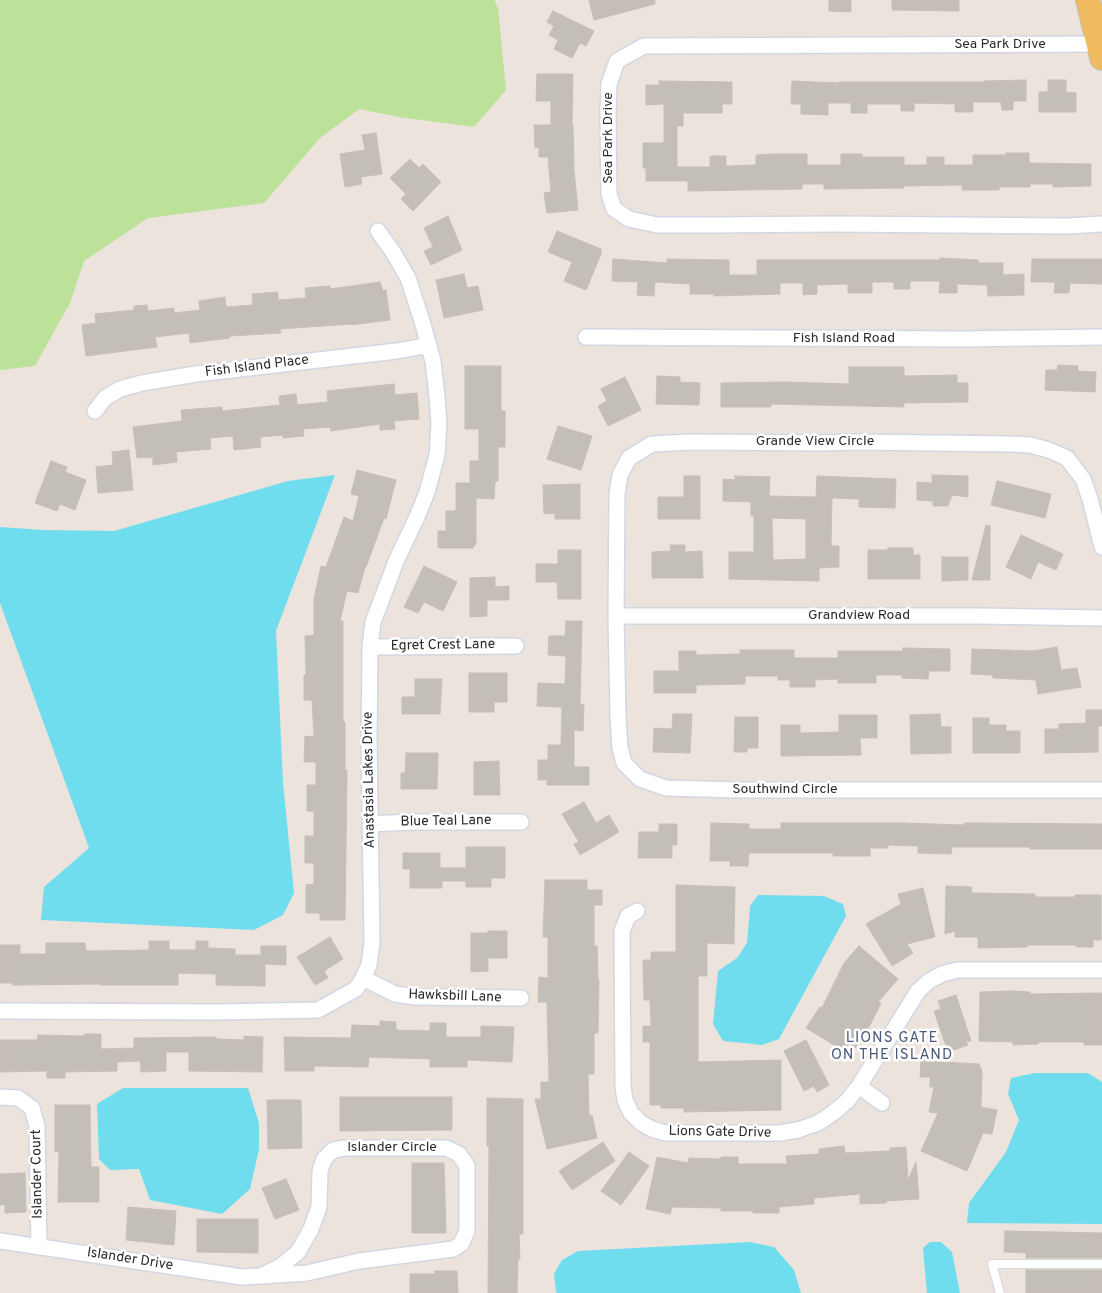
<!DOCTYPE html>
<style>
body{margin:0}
canvas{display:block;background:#ece3dc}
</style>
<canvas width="1102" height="1293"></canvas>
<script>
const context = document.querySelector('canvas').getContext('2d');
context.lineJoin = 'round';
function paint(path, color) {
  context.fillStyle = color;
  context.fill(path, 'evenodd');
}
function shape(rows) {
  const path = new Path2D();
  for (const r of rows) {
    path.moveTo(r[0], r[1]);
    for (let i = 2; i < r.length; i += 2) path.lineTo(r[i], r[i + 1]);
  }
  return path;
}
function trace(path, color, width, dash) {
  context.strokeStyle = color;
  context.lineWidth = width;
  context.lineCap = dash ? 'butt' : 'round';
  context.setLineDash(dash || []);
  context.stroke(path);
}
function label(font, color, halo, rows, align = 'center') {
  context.font = font + ' Overpass,sans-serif';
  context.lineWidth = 5;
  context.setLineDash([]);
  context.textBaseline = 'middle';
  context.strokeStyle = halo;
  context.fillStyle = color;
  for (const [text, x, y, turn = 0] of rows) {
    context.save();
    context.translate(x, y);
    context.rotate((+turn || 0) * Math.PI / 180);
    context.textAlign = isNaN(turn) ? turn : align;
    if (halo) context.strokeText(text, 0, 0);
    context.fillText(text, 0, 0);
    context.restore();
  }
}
paint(shape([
 [0,0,494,0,498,8,506,90,474,127,399,117,359,109,320,138,264,203,148,218,84,261,70,303,35,366,0,370]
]), '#bce299');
paint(shape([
 [335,475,276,631,283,783,294,893,283,915,254,930,41,920,44,887,89,848,0,603,0,527,43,530,114,531,288,481],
 [758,895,824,896,843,904,846,916,779,1039,762,1045,723,1041,713,1024,718,971,737,958,747,943,750,906],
 [1035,1073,1088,1073,1102,1082,1102,1224,967,1223,969,1203,1006,1152,1019,1120,1008,1094,1011,1078],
 [123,1088,248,1088,259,1123,259,1149,250,1189,222,1214,150,1200,139,1169,110,1170,99,1159,97,1104],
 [750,1242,774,1247,794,1270,801,1293,557,1293,556,1291,554,1274,562,1260,578,1251],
 [930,1242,941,1242,952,1252,960,1293,927,1293,923,1248]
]), '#70ddee');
const building = shape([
 [589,0,655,0,655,4,594,20,589,0],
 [829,0,851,0,851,12,829,11,829,0],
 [892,0,959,0,959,11,892,10,892,0],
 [553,11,594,31,586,46,580,43,572,58,554,49,558,40,549,35,554,26,547,22,553,11],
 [537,74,573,74,572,125,573,125,574,170,578,210,547,213,544,193,551,192,548,157,539,157,539,147,535,148,534,125,551,125,551,101,536,101,537,74],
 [1026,80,1026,101,1013,101,1013,110,1002,110,1001,102,973,102,973,112,955,112,955,104,914,103,914,111,901,111,901,104,867,104,867,113,851,113,851,103,828,103,828,115,801,114,801,104,791,104,792,81,839,83,839,82,984,82,984,81,1026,80],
 [1048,80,1066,80,1066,92,1076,93,1076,112,1039,112,1039,92,1048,92,1048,80],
 [659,81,732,82,732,104,722,104,722,113,683,113,683,126,677,126,677,167,710,167,710,156,726,156,726,166,756,165,756,155,774,154,807,154,807,165,841,165,841,154,862,154,862,157,904,157,904,165,927,165,927,157,944,157,944,165,973,165,973,155,1006,155,1006,153,1029,153,1029,163,1091,164,1091,186,1053,187,1053,184,1030,184,1030,187,999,187,999,190,962,190,962,185,904,186,904,188,824,189,824,184,802,184,802,189,688,191,688,181,646,181,646,168,643,168,643,143,664,143,664,104,646,105,646,85,659,85,659,81],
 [376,133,382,174,361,177,362,184,345,187,340,154,365,150,362,135,376,133],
 [410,159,419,168,423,164,441,182,413,211,401,199,406,194,390,178,410,159],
 [448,216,462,250,431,265,424,251,433,247,424,228,448,216],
 [557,231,601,249,601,254,586,290,564,281,572,262,548,252,557,231],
 [940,258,978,260,978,263,1003,263,1003,275,1024,274,1024,295,988,296,987,285,957,284,957,293,939,293,940,281,910,281,910,289,894,289,894,282,872,282,872,293,848,293,848,284,817,285,817,294,803,295,803,283,780,283,780,294,714,296,714,294,690,294,690,284,655,282,654,296,637,295,638,282,612,281,613,259,667,263,667,259,729,260,729,275,757,275,757,260,940,260,940,258],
 [1032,259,1102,259,1102,284,1070,283,1069,293,1054,293,1055,282,1031,282,1032,259],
 [464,274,467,288,478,286,483,310,444,318,436,280,464,274],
 [380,282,383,291,386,290,390,320,351,325,351,324,280,329,281,333,230,336,230,338,190,343,189,333,155,337,157,347,86,356,82,325,96,323,95,314,134,310,134,306,147,305,148,311,174,308,174,313,200,310,199,301,225,297,226,307,253,305,252,294,278,292,278,300,306,298,305,288,330,286,330,289,380,282],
 [1058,365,1078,366,1078,371,1096,372,1095,392,1045,390,1046,370,1057,370,1058,365],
 [465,366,501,366,501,411,505,411,505,447,498,447,498,481,495,482,494,499,476,498,476,543,473,548,438,548,438,531,446,531,446,511,456,511,456,483,470,483,470,461,479,461,479,429,465,429,465,366],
 [849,367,904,367,904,376,957,375,957,383,968,383,968,402,904,403,904,407,771,404,771,407,721,407,721,383,785,382,849,384,849,367],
 [657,376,680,377,680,382,700,383,699,405,656,404,657,376],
 [625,377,641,410,608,426,598,406,607,401,601,389,625,377],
 [394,384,395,395,417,393,419,419,394,421,395,429,380,430,380,424,331,431,330,427,303,429,304,436,283,438,283,435,260,437,261,447,234,450,233,436,210,438,211,449,176,452,177,462,153,465,153,457,137,458,133,427,182,421,181,410,222,407,222,411,280,405,279,396,296,394,297,405,328,402,327,391,394,384],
 [558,426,592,436,581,470,547,459,558,426],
 [129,450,133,490,98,493,96,467,113,465,112,452,129,450],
 [51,461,67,467,65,472,86,480,75,510,60,504,57,511,35,503,51,461],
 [357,470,396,480,386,519,384,518,366,567,365,567,358,593,347,591,340,621,343,621,343,722,345,722,345,770,347,770,345,920,320,920,320,913,306,913,306,885,314,884,314,863,305,863,305,836,314,836,314,811,307,811,307,785,316,785,316,762,304,762,305,736,314,737,312,700,304,700,304,675,306,675,305,636,314,635,314,599,321,566,326,567,344,517,353,521,359,496,351,494,357,470],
 [932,475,968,476,968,497,952,495,948,506,933,506,933,501,917,500,917,482,932,483,932,475],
 [684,476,700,476,700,519,658,519,658,497,684,497,684,476],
 [735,476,770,477,769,496,816,497,817,476,896,479,895,508,859,507,859,499,832,498,831,546,839,546,839,567,819,568,819,581,729,579,729,552,754,552,754,516,751,516,751,502,723,501,723,479,735,480,735,476],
 [772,518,806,519,806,559,773,560,772,518],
 [997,481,1051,494,1045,518,991,505,997,481],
 [580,484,580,519,555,519,555,513,544,514,543,485,580,484],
 [986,525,990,526,990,580,972,580,986,525],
 [1021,535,1063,554,1056,570,1038,562,1031,579,1006,567,1021,535],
 [670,545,685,545,685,552,702,551,703,578,652,578,652,552,671,551,670,545],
 [888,548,913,548,913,555,920,555,920,579,868,579,868,550,888,550,888,548],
 [558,550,581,550,581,599,558,599,557,582,536,582,536,564,558,564,558,550],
 [942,557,968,557,968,580,942,581,942,557],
 [424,566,457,582,443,611,424,602,418,613,404,607,424,566],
 [495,577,495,587,509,586,509,600,487,600,487,616,470,617,470,578,495,577],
 [566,621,582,621,580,704,584,705,583,731,574,730,574,767,589,767,589,785,547,785,547,780,538,780,538,760,548,760,548,745,561,745,562,707,537,706,538,683,565,684,566,656,548,655,549,636,565,636,566,621],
 [1057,647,1061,670,1077,668,1081,687,1038,694,1036,680,993,678,993,675,971,674,972,649,1033,651,1057,647],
 [903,648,950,649,950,671,929,671,928,679,902,678,902,675,876,675,876,683,838,683,838,679,815,680,815,687,790,687,790,680,778,680,778,676,745,676,745,684,696,685,696,693,654,693,654,671,679,671,679,651,696,651,696,655,740,654,740,650,794,650,794,658,838,658,838,651,903,651,903,648],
 [469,673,507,673,507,702,494,702,494,712,469,712,469,673],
 [415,679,442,679,440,714,402,714,402,697,415,697,415,679],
 [1086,710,1102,710,1102,726,1098,726,1098,752,1045,753,1045,729,1059,729,1059,724,1086,723,1086,710],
 [673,714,692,714,690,753,653,752,654,728,672,729,673,714],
 [940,714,941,727,951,727,951,753,911,754,910,715,940,714],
 [839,715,877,715,877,738,860,738,861,755,781,756,781,725,800,725,800,733,839,732,839,715],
 [735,717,758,717,758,748,747,748,747,752,734,752,735,717],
 [973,718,989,718,989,725,1006,725,1006,731,1020,731,1020,753,973,753,973,718],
 [406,753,438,753,437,789,401,789,401,773,405,773,406,753],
 [499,761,500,795,474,795,474,762,499,761],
 [584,802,596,823,609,815,619,832,580,855,574,844,579,842,562,814,584,802],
 [711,823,749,824,749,829,781,829,781,823,903,823,964,825,964,823,972,823,1102,824,1102,849,1030,849,1030,847,952,847,951,854,918,853,918,846,888,845,888,848,870,848,870,856,833,856,833,853,749,853,748,866,730,866,730,861,710,861,711,823],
 [659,824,677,824,677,845,672,845,672,858,638,858,639,832,659,832,659,824],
 [466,847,505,847,505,878,491,878,491,887,466,887,466,881,442,881,442,888,410,888,410,869,403,869,403,853,440,853,440,868,466,868,466,847],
 [545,880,587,880,587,890,602,890,602,905,594,905,594,946,597,946,598,979,599,980,598,1033,594,1033,594,1074,588,1074,589,1116,592,1115,597,1138,547,1149,535,1099,541,1099,541,1082,549,1082,547,1002,538,1002,539,977,548,978,548,937,543,937,545,880],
 [676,885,735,887,734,944,707,943,707,976,698,976,698,1062,781,1060,781,1110,684,1112,684,1108,661,1108,661,1105,650,1105,650,1042,643,1042,643,1026,651,1026,650,1000,644,1000,643,960,651,960,651,952,676,952,676,885],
 [946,886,972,887,971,893,1035,894,1035,897,1075,897,1075,895,1101,895,1101,940,1093,940,1093,947,1076,947,1076,945,1027,945,1027,947,978,948,978,937,955,937,955,931,945,934,946,886],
 [923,888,935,937,907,944,913,953,892,966,866,924,901,904,898,894,923,888],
 [488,931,507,931,507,958,488,958,488,971,471,972,471,933,488,933,488,931],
 [330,937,343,959,324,971,328,978,315,985,297,957,330,937],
 [149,941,169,941,169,950,196,950,196,941,208,941,208,948,235,949,235,955,261,955,261,946,286,946,286,965,265,964,265,986,216,985,216,974,178,973,178,985,101,985,101,984,13,985,13,983,0,983,0,945,20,945,20,954,46,954,46,943,85,943,86,951,149,950,149,941],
 [859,946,898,979,878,1002,881,1003,870,1025,855,1048,849,1044,844,1051,806,1028,820,1007,822,1008,844,963,859,946],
 [1012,991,1030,992,1030,994,1102,993,1102,1045,1084,1045,1084,1042,1038,1042,1038,1044,1013,1045,1013,1042,979,1041,980,992,1012,991],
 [956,995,971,1041,966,1041,968,1045,948,1052,934,1011,941,1009,938,1001,956,995],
 [380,1021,396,1022,396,1030,430,1031,430,1023,446,1023,446,1037,481,1037,481,1026,514,1027,512,1062,467,1060,467,1067,430,1067,430,1059,369,1057,368,1067,314,1066,314,1071,285,1071,284,1037,351,1038,352,1025,380,1026,380,1021],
 [85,1034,101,1034,101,1049,134,1048,134,1038,216,1037,216,1039,244,1040,244,1036,263,1037,262,1072,189,1071,189,1052,166,1052,166,1071,141,1072,140,1061,117,1062,117,1071,65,1072,65,1078,47,1078,47,1071,0,1072,0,1040,37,1040,38,1035,85,1036,85,1034],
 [806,1040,829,1085,817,1092,814,1086,804,1091,784,1051,806,1040],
 [921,1061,979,1064,982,1072,981,1107,997,1110,992,1134,983,1133,967,1171,921,1151,938,1113,929,1112,934,1087,930,1087,930,1077,920,1077,921,1061],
 [340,1097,452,1097,452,1130,340,1131,340,1097],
 [487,1098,523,1099,523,1234,519,1234,520,1259,518,1259,517,1293,488,1293,489,1146,487,1146,487,1098],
 [267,1100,301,1100,302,1148,268,1149,267,1100],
 [55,1105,90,1105,91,1167,99,1167,99,1202,58,1202,59,1152,55,1152,55,1105],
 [603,1142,615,1161,572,1190,559,1171,603,1142],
 [844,1146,845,1153,890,1151,890,1148,906,1147,908,1180,916,1162,919,1199,886,1201,886,1203,860,1204,860,1194,814,1198,814,1204,779,1207,779,1213,753,1213,753,1211,721,1211,721,1208,672,1207,670,1214,646,1209,657,1157,688,1163,689,1158,721,1159,721,1157,738,1157,738,1164,787,1164,786,1156,819,1154,819,1149,844,1146],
 [629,1152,649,1166,621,1205,601,1191,629,1152],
 [412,1163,444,1163,446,1233,412,1233,412,1163],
 [25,1173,26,1212,5,1213,5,1204,0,1205,0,1174,25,1173],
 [286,1179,299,1210,275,1219,262,1188,286,1179],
 [128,1207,176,1211,174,1245,126,1240,128,1207],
 [197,1219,258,1219,258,1253,197,1252,197,1219],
 [1005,1231,1102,1233,1102,1258,1026,1258,1026,1253,1004,1252,1005,1231],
 [1026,1270,1102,1270,1102,1293,1026,1293,1026,1270],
 [435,1271,457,1271,458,1293,410,1293,410,1274,435,1274,435,1271]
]);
paint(building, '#c4beb8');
trace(building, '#c7bfb6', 1);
const lane = shape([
 [1000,1293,992,1264,1102,1264]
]);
const street = shape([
 [1102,44,644,46,617,61,609,84,608,112,609,194,614,209,629,219,657,225,712,225,834,224,1068,226,1102,224],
 [586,337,963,339,1102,337],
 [95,411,105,398,120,389,142,383,196,374,397,351,429,345],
 [1102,547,1090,499,1083,479,1067,458,1049,450,1030,445,1011,444,857,442,823,443,690,442,652,444,629,458,620,475,617,494,616,616,618,717,620,748,624,763,640,779,666,788,740,790,1102,790],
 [616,616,980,616,1102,618],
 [370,647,516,646],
 [370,824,413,822,521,822],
 [637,911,628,916,622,931,623,1087,625,1100,631,1113,641,1123,652,1129,665,1133,780,1133,798,1130,818,1123,833,1113,847,1101,859,1086,918,991,929,981,942,974,957,970,1102,970],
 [363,978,395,994,415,997,521,998],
 [0,1011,218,1012,318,1010,356,989,363,978,369,965,372,943,369,741,370,647,373,622,397,559,417,517,427,492,437,455,439,424,437,397,433,361,422,321,408,278,393,252,378,231],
 [859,1086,882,1103],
 [0,1097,18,1098,32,1108,37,1126,39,1247],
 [0,1241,242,1277,261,1276,307,1273,359,1261,453,1249,461,1244,467,1231,467,1166,459,1154,446,1148,345,1148,333,1150,324,1159,320,1171,319,1207,311,1229,298,1252,281,1266,261,1276]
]);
const primary = shape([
 [1088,0,1102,58]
]);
trace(lane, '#d1d7e3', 10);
trace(street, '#d1d7e3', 18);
trace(primary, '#c3c3c3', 26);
trace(lane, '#fff', 8);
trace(street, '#fff', 15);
trace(primary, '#f0ba5e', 24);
label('14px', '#2a2a2a', '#fff', [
 ["Sea Park Drive",1000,45],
 ["Sea Park Drive",609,138,-90],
 ["Fish Island Road",844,339],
 ["Fish Island Place",257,367,-7],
 ["Grande View Circle",815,442],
 ["Grandview Road",859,616],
 ["Egret Crest Lane",443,646,-1],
 ["Anastasia Lakes Drive",370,780,-91],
 ["Southwind Circle",785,790],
 ["Blue Teal Lane",446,822,-1],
 ["Hawksbill Lane",455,997,2],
 ["Lions Gate Drive",720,1133,1],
 ["Islander Circle",392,1148],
 ["Islander Court",38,1174,-91],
 ["Islander Drive",130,1260,9]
]);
context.letterSpacing = '1px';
label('15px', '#4b5a7b', '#fff', [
 ["LIONS GATE",892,1039],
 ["ON THE ISLAND",892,1056]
]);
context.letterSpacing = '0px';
</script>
